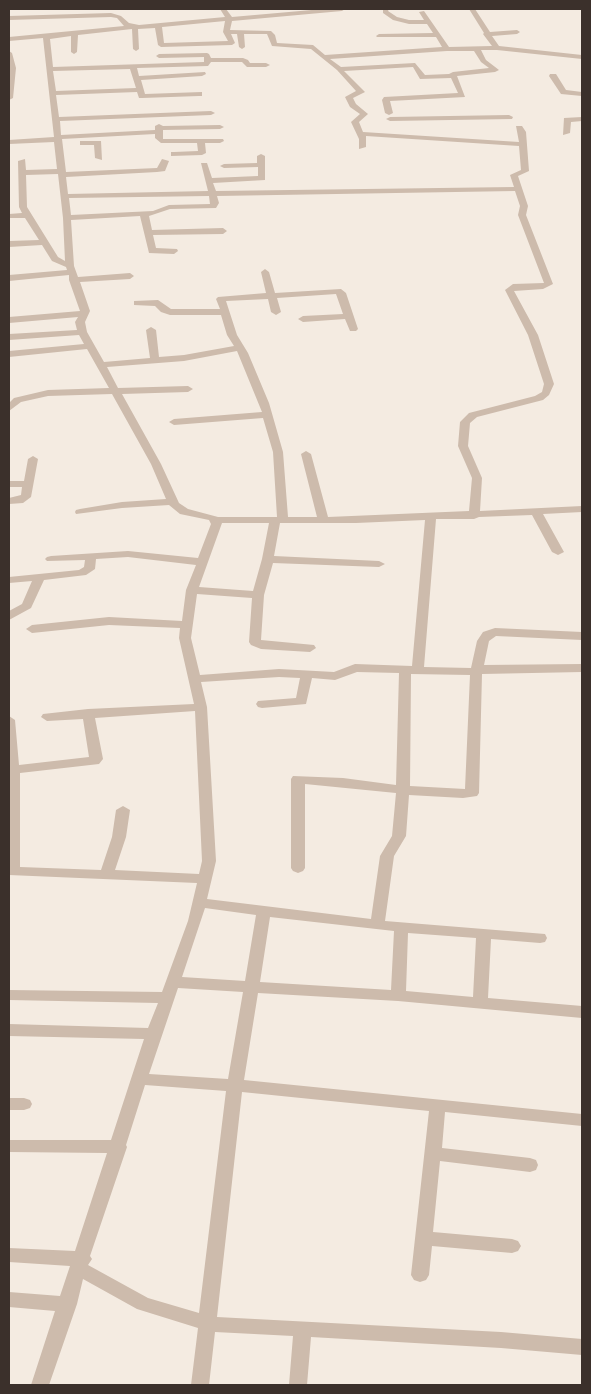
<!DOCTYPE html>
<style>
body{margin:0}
#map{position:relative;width:591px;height:1394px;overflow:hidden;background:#f4ebe1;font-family:Jost,sans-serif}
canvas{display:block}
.frame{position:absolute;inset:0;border:10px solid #3b302b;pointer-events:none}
</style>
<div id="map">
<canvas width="591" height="1394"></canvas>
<div class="frame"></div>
</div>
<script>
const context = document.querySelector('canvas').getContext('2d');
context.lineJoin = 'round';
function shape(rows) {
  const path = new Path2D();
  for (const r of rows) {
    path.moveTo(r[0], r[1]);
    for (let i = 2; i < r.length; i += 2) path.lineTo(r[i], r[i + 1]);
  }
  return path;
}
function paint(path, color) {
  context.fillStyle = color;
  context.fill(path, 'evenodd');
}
paint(shape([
 [220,9,226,9,232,17,323,9,345,9,342,11,232,21,230,30,271,31,275,35,277,43,313,45,325,55,442,47,436,37,377,37,376,36,379,34,433,33,427,24,409,24,393,20,383,13,383,9,389,9,388,11,397,17,409,20,424,20,419,12,424,11,449,47,492,46,483,34,484,33,469,9,475,9,490,32,517,30,520,32,517,34,492,36,499,46,582,55,582,59,497,50,481,50,486,60,499,70,495,72,457,76,465,97,390,101,393,113,389,115,385,113,382,100,384,97,458,93,451,78,420,79,413,67,344,71,365,92,353,98,356,104,368,114,359,122,363,132,519,142,516,126,522,126,526,132,529,171,518,176,528,206,526,215,553,284,543,289,514,291,538,335,554,384,549,395,543,400,477,417,470,423,468,446,482,478,480,511,582,506,582,512,543,514,564,552,558,555,552,552,532,515,479,517,474,519,436,519,424,667,471,668,477,641,483,632,495,628,582,632,582,640,496,636,489,641,484,665,582,664,582,672,482,674,479,793,477,796,463,798,409,795,406,836,394,856,385,921,545,934,547,938,545,942,540,943,491,939,488,998,582,1006,582,1018,398,1001,258,993,244,1080,582,1114,582,1126,445,1112,442,1148,530,1158,536,1160,538,1165,536,1170,530,1172,440,1161,433,1232,512,1239,518,1241,521,1246,518,1251,512,1253,432,1246,429,1275,426,1280,420,1282,414,1280,411,1275,429,1111,242,1092,217,1317,501,1332,582,1339,582,1355,501,1348,311,1337,307,1385,289,1385,293,1336,215,1332,209,1385,191,1385,198,1328,137,1309,83,1279,77,1304,49,1385,31,1385,55,1311,9,1307,9,1292,60,1296,70,1266,9,1262,9,1248,75,1251,107,1153,9,1152,9,1140,111,1140,144,1039,9,1036,9,1024,148,1028,158,1003,9,1000,9,990,162,992,188,921,197,883,9,875,9,716,15,720,19,765,89,757,83,719,47,721,41,717,43,714,88,709,194,704,179,638,180,628,109,625,32,633,26,629,32,625,109,617,182,621,186,590,196,565,128,557,96,559,95,569,86,575,44,580,31,608,9,620,9,611,22,604,32,581,9,583,9,577,79,570,84,567,85,560,47,561,45,559,47,557,51,556,128,551,198,558,211,524,209,520,180,514,169,505,122,508,76,514,75,512,76,510,80,509,122,502,166,499,151,464,112,394,48,396,21,402,9,411,9,403,14,398,48,390,109,388,87,349,9,357,9,351,84,344,79,335,9,340,9,334,77,330,75,322,78,317,9,323,9,317,80,311,69,280,69,275,9,281,9,275,67,270,66,267,52,261,42,245,9,247,9,241,39,240,25,218,9,218,9,214,22,213,19,207,18,161,25,159,26,170,57,169,54,142,9,144,9,140,54,137,43,38,9,41,9,37,124,26,117,18,111,17,9,20,9,16,111,13,121,16,129,23,139,25,225,17,220,9],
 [225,21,223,32,228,41,164,43,162,27,225,21],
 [155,28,158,45,161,47,232,45,235,43,231,34,237,34,239,47,242,49,245,47,244,34,267,34,272,46,311,49,337,70,356,91,345,97,350,107,360,114,351,122,359,139,359,149,366,147,366,136,519,146,521,170,510,175,514,187,216,191,213,183,265,180,265,156,261,154,257,156,257,163,224,164,220,166,224,168,258,167,258,176,212,178,207,163,201,163,208,191,68,194,66,177,157,172,165,171,169,161,162,159,157,168,66,172,62,139,155,134,155,138,161,143,197,143,198,151,174,152,171,152,171,156,202,155,206,153,205,143,220,143,224,141,223,139,163,139,163,130,220,129,224,127,220,125,163,126,159,124,155,126,155,130,61,135,60,121,211,115,215,113,211,111,59,117,56,95,137,92,139,98,142,98,199,96,202,96,202,92,145,94,141,80,202,76,206,74,205,72,139,76,137,68,208,66,211,62,242,62,247,67,266,67,270,65,266,63,250,63,248,60,243,58,211,58,209,54,207,53,159,54,156,56,159,58,204,57,204,62,53,67,50,39,71,36,71,52,74,54,77,52,78,35,132,29,133,49,136,51,139,49,138,29,155,28],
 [447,51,474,51,481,62,489,68,453,72,449,74,425,75,415,63,341,67,330,59,447,51],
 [130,69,136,88,56,91,53,71,130,69],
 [58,174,63,218,65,261,58,257,27,207,26,175,58,174],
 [515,191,520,206,518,215,544,283,513,284,505,290,528,335,544,384,542,392,535,396,469,413,460,422,458,446,472,478,469,511,328,517,311,454,306,451,301,454,317,517,288,517,283,452,269,403,248,353,237,335,226,301,268,299,271,312,276,315,281,312,277,298,336,294,343,314,303,316,298,319,303,322,345,319,350,331,356,331,358,329,346,293,341,289,275,293,269,272,265,269,261,272,266,293,218,297,216,299,220,309,171,309,158,300,134,301,134,305,155,306,161,312,170,315,221,315,227,335,234,346,184,355,159,357,156,330,151,327,146,330,150,358,104,362,87,332,85,322,90,311,80,282,130,279,134,276,130,273,78,277,74,266,71,220,140,216,149,253,174,254,178,251,177,249,156,248,153,235,223,234,227,231,223,228,152,230,149,216,170,209,216,208,219,203,217,196,515,191],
 [209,196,210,204,169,205,153,211,71,215,69,198,209,196],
 [237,351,262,412,174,419,169,422,174,425,263,418,273,452,277,517,218,517,188,509,179,503,161,464,122,394,188,392,193,389,188,386,118,388,107,367,184,361,237,351],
 [425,520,412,666,355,664,334,672,279,669,200,675,191,638,197,594,252,598,249,642,251,645,261,649,310,652,316,648,314,645,261,640,264,595,273,563,379,567,385,564,379,561,274,556,280,523,356,523,425,520],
 [222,523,269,523,262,559,253,591,199,587,222,523],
 [357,672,399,673,396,785,343,778,293,776,291,779,291,868,293,871,298,873,303,871,305,868,305,784,396,793,392,836,380,856,371,919,207,899,216,861,207,707,201,682,279,677,300,678,296,698,258,701,256,704,258,707,262,708,306,704,312,678,335,680,357,672],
 [411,674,470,675,465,789,410,786,411,674],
 [195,711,202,861,199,874,115,870,126,837,130,810,123,806,116,810,112,837,101,870,20,867,20,773,99,764,103,759,95,718,195,711],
 [205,908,256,915,245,981,182,977,205,908],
 [270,917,394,931,391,990,260,982,270,917],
 [408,933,476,938,473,997,406,991,408,933],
 [178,988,243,992,228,1079,149,1074,178,988],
 [145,1085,226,1091,199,1313,148,1298,88,1265,92,1259,90,1256,127,1147,126,1145,145,1085],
 [9,51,12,53,16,68,13,98,9,100,9,51],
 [550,74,556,74,566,90,582,92,582,96,561,94,549,76,550,74],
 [509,115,513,117,512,119,390,121,386,119,390,117,509,115],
 [582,117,582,121,571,122,570,133,563,135,564,118,582,117],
 [80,141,101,141,102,160,95,158,94,145,80,145,80,141],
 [33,456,38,459,31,497,23,503,9,504,9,498,21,495,22,487,9,487,9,481,24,481,28,459,33,456],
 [9,1098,24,1098,30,1100,32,1104,30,1108,24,1110,9,1110,9,1098]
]), '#cdbbac');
</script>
